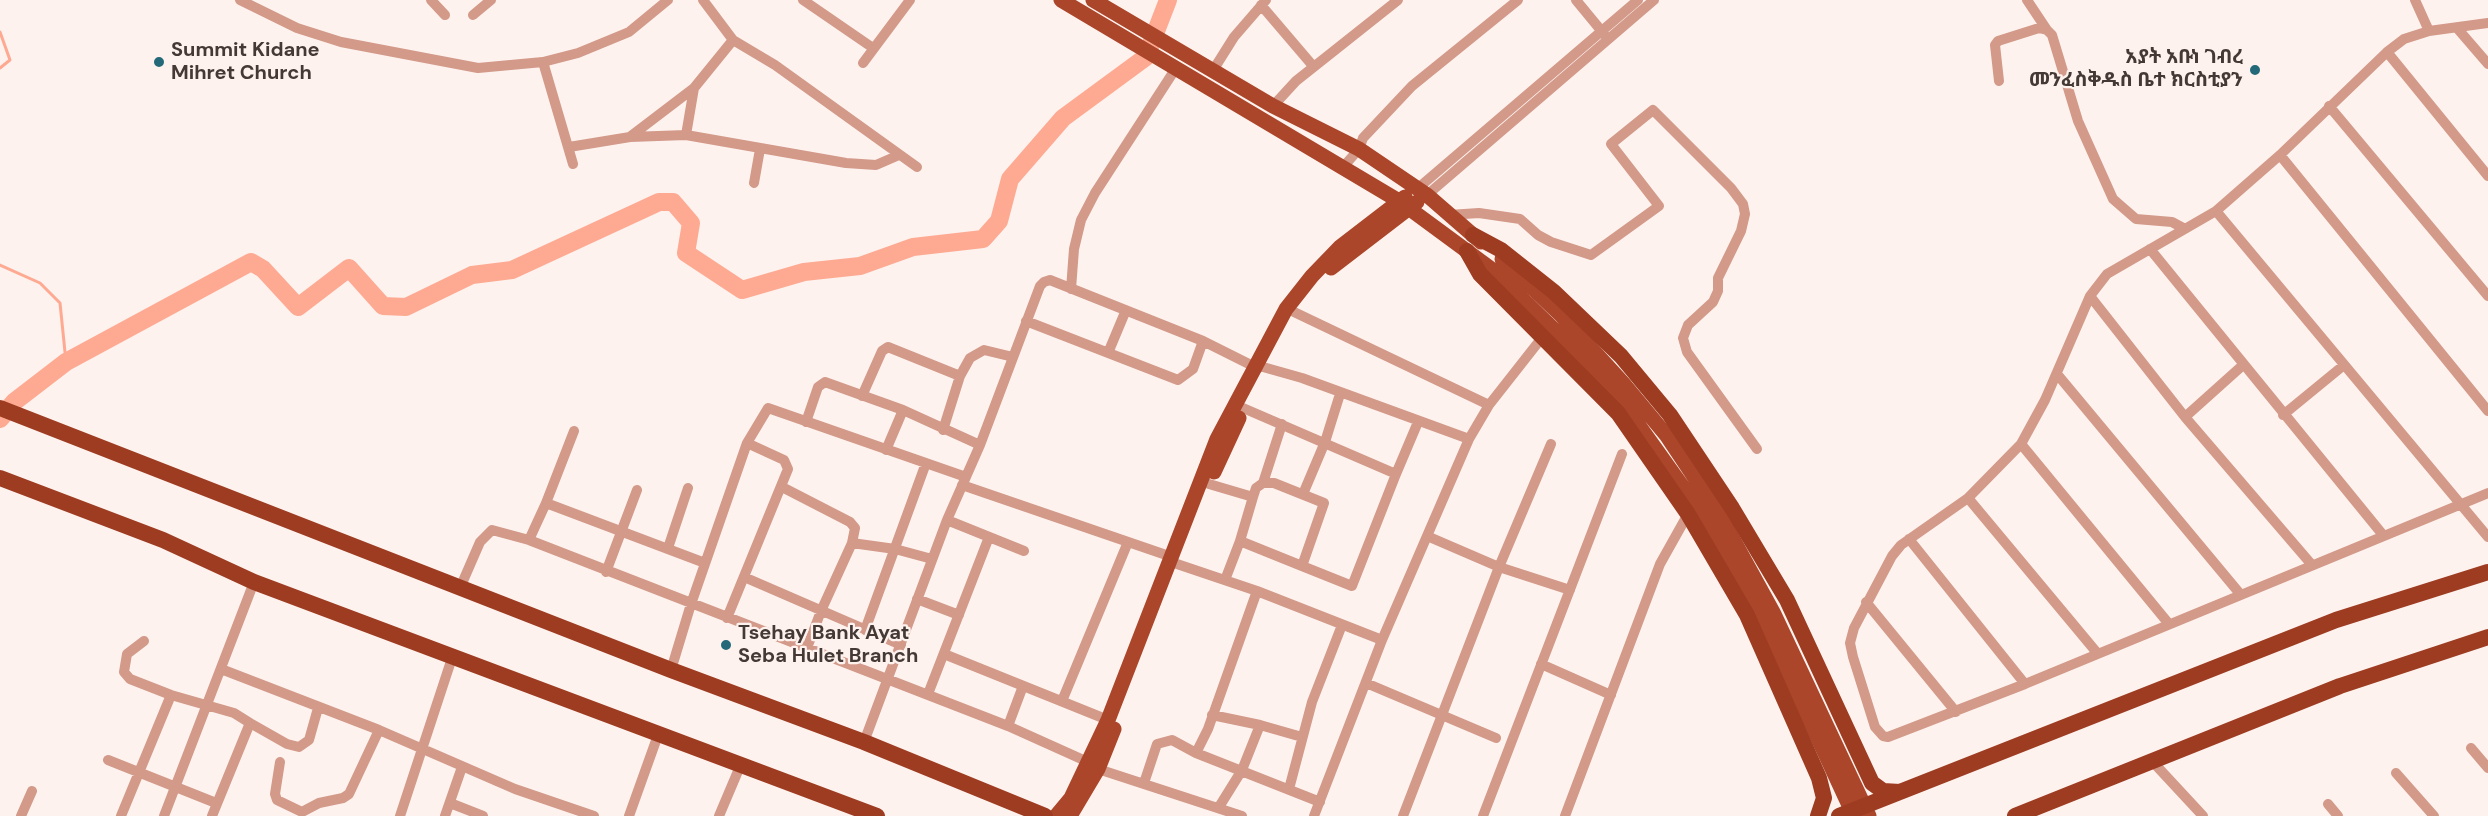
<!DOCTYPE html>
<meta charset="utf-8">
<style>
body{margin:0}
canvas{display:block;background:#fdf2ee}
</style>
<canvas width="2488" height="816"></canvas>
<script>
const context = document.querySelector('canvas').getContext('2d');
context.lineJoin = 'round';
function shape(rows) {
  const path = new Path2D();
  for (const r of rows) {
    path.moveTo(r[0], r[1]);
    for (let i = 2; i < r.length; i += 2) path.lineTo(r[i], r[i + 1]);
  }
  return path;
}
function trace(path, color, width, dash) {
  context.strokeStyle = color;
  context.lineWidth = width;
  context.lineCap = dash ? 'butt' : 'round';
  context.setLineDash(dash || []);
  context.stroke(path);
}
function label(font, color, halo, rows, align = 'center') {
  context.font = font + ' "DM Sans","Noto Sans Ethiopic",sans-serif';
  context.lineWidth = 4.5;
  context.setLineDash([]);
  context.textBaseline = 'middle';
  context.strokeStyle = halo;
  context.fillStyle = color;
  for (const [text, x, y, turn = 0] of rows) {
    context.save();
    context.translate(x, y);
    context.rotate((+turn || 0) * Math.PI / 180);
    context.textAlign = isNaN(turn) ? turn : align;
    if (halo) context.strokeText(text, 0, 0);
    context.fillText(text, 0, 0);
    context.restore();
  }
}
trace(shape([
 [0,32,10,60,0,68],
 [0,265,40,283,60,303,66,362]
]), '#feaa93', 3);
trace(shape([
 [0,419,14,402,66,362,251,262,263,269,298,307,349,268,383,306,406,307,472,275,512,270,659,202,673,202,691,223,686,253,742,290,804,272,860,266,913,247,983,239,999,221,1010,179,1063,118,1146,57,1168,0]
]), '#feaa93', 18);
trace(shape([
 [240,0,297,28,341,42,478,68,543,62,578,53,629,32,668,0],
 [431,0,445,15],
 [803,0,873,48],
 [1576,0,1604,34],
 [2027,0,2047,30],
 [2415,0,2429,31],
 [1261,5,1313,66],
 [473,15,491,0],
 [2488,23,2429,31,2404,39,2387,52,2280,155,2216,211,2107,274,2090,296,2045,400,2021,444,1968,498,1901,545,1892,556,1854,628,1850,643,1853,657,1875,727,1883,736,1888,737,2025,684,2488,493],
 [2457,28,2488,64],
 [733,40,775,65,917,167],
 [2387,52,2488,176],
 [543,62,573,164],
 [863,63,910,0],
 [1212,72,1234,37,1266,0],
 [1999,81,1995,45,1998,41,2039,28,2047,30,2052,35,2078,121,2113,199,2136,219,2172,222,2185,229],
 [1273,106,1296,81,1398,0],
 [2329,106,2488,296],
 [686,135,694,88,733,40,703,0],
 [631,136,694,88],
 [569,147,630,137,686,135,846,163,876,165,899,155],
 [2280,155,2488,411],
 [1344,166,1359,149,1363,138,1412,86,1518,0],
 [754,183,760,149],
 [1417,189,1638,0],
 [1427,195,1654,0],
 [2216,211,2488,537],
 [1449,215,1479,213,1520,219,1538,235,1551,242,1591,255,1659,206,1611,144,1653,110,1731,188,1743,204,1745,214,1741,231,1718,278,1718,291,1713,302,1688,325,1683,338,1687,352,1757,449],
 [2150,249,2383,535],
 [1071,289,1074,249,1081,220,1095,193,1176,68],
 [2090,296,2185,417,2312,565],
 [1294,312,1489,405],
 [1026,321,1178,380,1193,369,1203,341],
 [1108,353,1126,310],
 [2057,374,2241,595],
 [862,396,882,351,888,347,960,376],
 [1243,408,1396,474,1352,586,1302,566],
 [2283,415,2344,365],
 [2185,417,2243,365],
 [806,422,818,387,825,382,903,410,980,445],
 [943,430,960,376,970,358,984,350,1013,357],
 [2021,444,2169,624],
 [886,450,903,410],
 [1396,474,1418,422],
 [1263,483,1282,424],
 [1209,484,1253,497,1256,488,1263,483,1274,483,1324,503,1302,566,1240,541,1253,497],
 [962,485,1172,557],
 [782,487,850,522,855,528,852,543,821,611,807,648],
 [1303,494,1325,442,1340,394],
 [1968,498,2098,654],
 [546,503,574,431],
 [947,520,1024,551],
 [1427,536,1499,567,1570,590],
 [1909,539,2025,684],
 [529,540,546,503,705,563],
 [852,543,895,549,932,559],
 [668,548,688,488],
 [1177,564,1257,591,1382,640],
 [606,572,637,490],
 [744,577,901,645],
 [1225,580,1240,541],
 [460,588,480,542,492,530,529,540,1008,726,1088,762],
 [917,599,959,615],
 [1866,602,1956,712],
 [727,618,788,469,784,460,747,443],
 [865,630,926,463],
 [144,641,127,654,124,672,130,679,171,695,234,713,250,723,212,816],
 [944,654,1108,720],
 [1541,664,1611,695],
 [221,669,379,730,515,789,594,816],
 [671,670,691,604,747,443,768,408,966,477],
 [1366,683,1496,738],
 [928,694,989,537],
 [1062,701,1128,542],
 [1212,715,1260,725,1242,770,1219,807],
 [250,723,287,744,299,747,309,740,318,708],
 [1260,725,1302,737],
 [1008,726,1023,686],
 [864,742,947,520,980,445,1040,286,1044,282,1050,280,1203,341,1255,367,1263,367,1302,378,1469,439],
 [2471,748,2488,768],
 [1196,753,1208,729,1257,591],
 [108,760,216,803],
 [2152,761,2203,816],
 [280,762,275,794,277,800,302,812,319,803,343,798,349,794,379,730],
 [1098,769,1242,816],
 [2396,773,2434,816],
 [1144,783,1157,744,1172,740,1196,753,1320,802],
 [1289,789,1312,702,1342,625],
 [450,803,483,816],
 [2328,804,2338,816],
 [21,816,32,791],
 [121,816,171,695],
 [164,816,254,582],
 [400,816,452,658],
 [445,816,462,767],
 [629,816,658,735],
 [719,816,741,764],
 [1314,816,1382,640,1469,439,1489,405,1544,335],
 [1403,816,1499,567,1551,444],
 [1483,816,1622,454],
 [1565,816,1660,564,1688,514]
]), '#d39989', 10);
trace(shape([
 [1061,0,1399,201,1490,268,1573,348,1620,399,1708,522,1767,628,1854,816],
 [1093,0,1273,106,1359,149,1427,195,1481,242],
 [1502,259,1560,314,1623,383,1667,436,1721,517,1773,612,1869,816],
 [1331,268,1417,202],
 [1214,472,1239,418],
 [1056,816,1071,798,1108,720,1217,439,1286,309,1312,276,1340,247,1405,197],
 [1070,816,1098,769,1114,729]
]), '#ac462b', 15);
trace(shape([
 [1473,235,1501,250,1554,292,1621,356,1670,415,1732,508,1787,600,1872,783,1883,791,1900,792],
 [1467,251,1480,274,1618,413,1688,514,1747,615,1819,778,1824,798,1818,816],
 [0,408,671,670,864,742,1045,816],
 [0,478,163,540,254,582,877,816],
 [1839,816,2336,620,2488,572],
 [2015,816,2340,686,2488,637]
]), '#9e3c22', 16);
for (const [x, y, r, color] of [
 [159,62,6,"#246979"],
 [2255,70,6,"#246979"],
 [726,645,6,"#246979"]
]) {
  const dot = new Path2D();
  dot.arc(x, y, r, 0, 2 * Math.PI);
  context.fillStyle = color;
  context.fill(dot);
  trace(dot, '#fdf2ee', 2);
}
label('bold 20px', '#453936', '#fdf2ee', [
 ["Summit Kidane",171,51],
 ["Mihret Church",171,74],
 ["አያት አቡነ ገብረ",2243,58,"right"],
 ["መንፈስቅዱስ ቤተ ክርስቲያን",2243,81,"right"],
 ["Tsehay Bank Ayat",738,634],
 ["Seba Hulet Branch",738,657]
], 'left');
</script>
